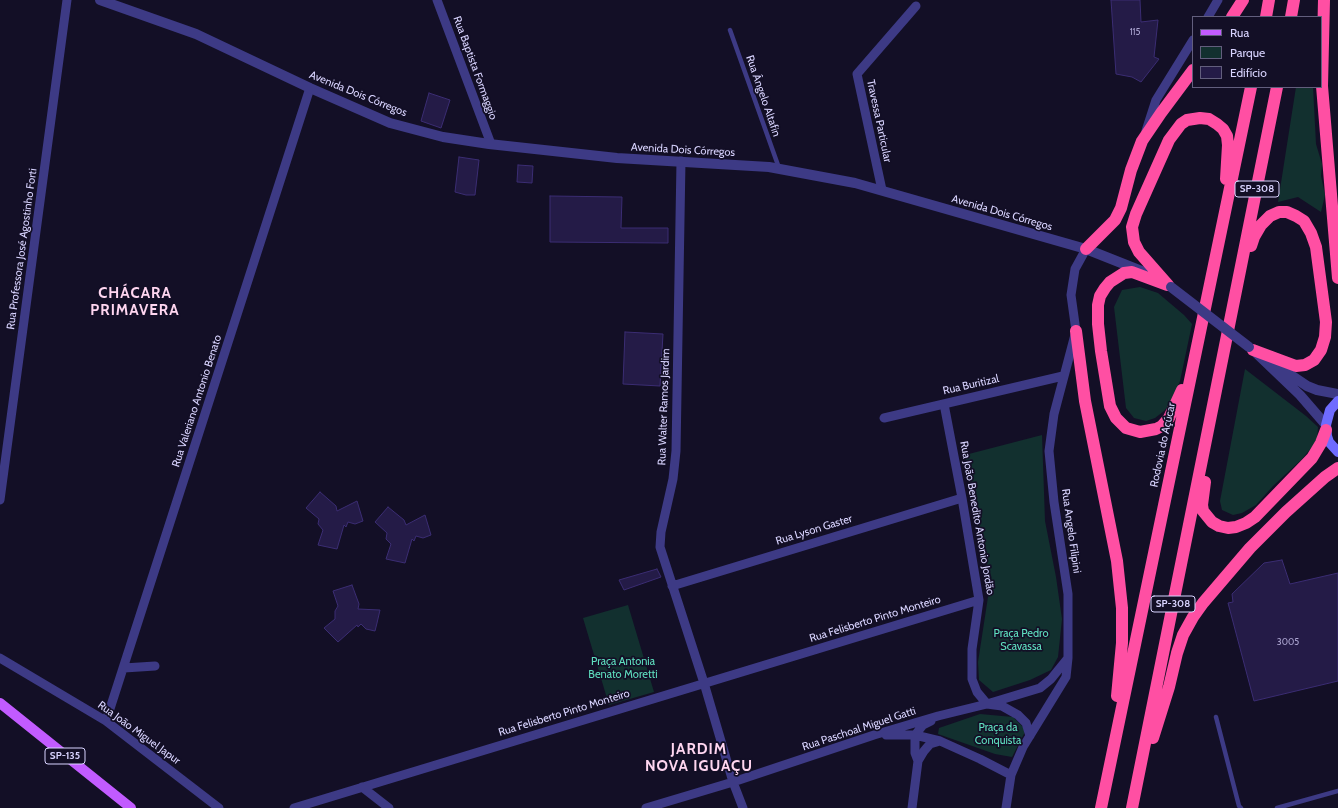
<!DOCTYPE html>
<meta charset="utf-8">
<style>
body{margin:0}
#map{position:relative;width:1338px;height:808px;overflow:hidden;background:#130f26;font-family:Cabin,sans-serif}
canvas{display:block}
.legend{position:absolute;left:1192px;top:16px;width:130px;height:72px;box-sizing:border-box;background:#130f26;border:1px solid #625e7d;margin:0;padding:5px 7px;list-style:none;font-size:12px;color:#d9d4ff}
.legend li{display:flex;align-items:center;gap:8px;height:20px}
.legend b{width:20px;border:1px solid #625e7d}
</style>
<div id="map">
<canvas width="1338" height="808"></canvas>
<ul class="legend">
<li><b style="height:5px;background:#c25bff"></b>Rua</li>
<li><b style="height:11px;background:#12302f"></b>Parque</li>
<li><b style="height:11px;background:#241b47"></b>Edifício</li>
</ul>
</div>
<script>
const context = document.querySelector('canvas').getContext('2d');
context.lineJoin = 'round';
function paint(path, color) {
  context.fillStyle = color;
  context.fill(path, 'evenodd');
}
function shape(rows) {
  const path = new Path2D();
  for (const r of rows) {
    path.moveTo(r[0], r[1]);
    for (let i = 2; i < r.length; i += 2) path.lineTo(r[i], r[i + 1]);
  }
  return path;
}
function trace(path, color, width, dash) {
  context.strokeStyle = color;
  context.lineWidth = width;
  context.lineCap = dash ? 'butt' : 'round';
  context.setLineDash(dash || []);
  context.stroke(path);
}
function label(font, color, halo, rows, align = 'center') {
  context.font = font + ' Cabin,sans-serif';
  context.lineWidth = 3.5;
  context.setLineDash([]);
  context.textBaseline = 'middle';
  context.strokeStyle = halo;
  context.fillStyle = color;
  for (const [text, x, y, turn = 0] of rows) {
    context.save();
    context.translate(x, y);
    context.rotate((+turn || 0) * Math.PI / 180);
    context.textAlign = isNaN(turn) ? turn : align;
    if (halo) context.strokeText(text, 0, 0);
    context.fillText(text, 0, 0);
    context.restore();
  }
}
paint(shape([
 [1296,87,1313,87,1316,144,1322,164,1321,176,1325,195,1321,212,1298,197,1278,202],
 [1140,287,1158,293,1184,315,1192,324,1180,381,1171,403,1164,411,1155,418,1146,421,1134,418,1126,408,1114,307,1122,290],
 [1245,369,1306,416,1318,427,1317,441,1301,460,1273,486,1256,505,1242,513,1233,515,1222,510,1220,501],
 [1042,435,1045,521,1056,577,1062,619,1058,657,1051,670,1030,680,993,692,979,680,978,662,990,584,981,532,965,455],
 [628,605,654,692,609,705,583,618],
 [980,714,1013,717,1026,730,1012,757,995,754,938,734,939,728]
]), '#12302f');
const building = shape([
 [1111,0,1140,0,1141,22,1158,20,1154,57,1159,59,1141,82,1132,77,1116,74,1111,0],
 [429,93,450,100,441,128,421,121,429,93],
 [459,157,479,160,475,195,466,195,455,192,459,157],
 [518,165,533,166,532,183,517,182,518,165],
 [550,196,622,197,621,228,668,228,668,243,550,242,550,196],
 [625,332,663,334,660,386,623,384,625,332],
 [320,492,336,506,337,511,357,501,363,521,355,524,348,522,346,527,344,525,337,549,318,545,323,530,318,524,319,519,306,508,320,492],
 [388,507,404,520,406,525,425,515,431,535,423,538,416,536,414,541,412,539,405,563,386,559,391,544,386,539,387,533,375,522,388,507],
 [1282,560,1290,584,1338,573,1338,681,1254,701,1228,603,1233,602,1232,594,1264,563,1282,560],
 [657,569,661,577,624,590,619,580,657,569],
 [352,585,359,604,358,609,380,610,377,623,375,631,366,629,361,624,358,627,357,625,338,642,324,628,335,619,335,611,338,606,333,591,352,585]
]);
paint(building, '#241b47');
trace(building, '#3b2d73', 1);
trace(shape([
 [730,30,779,168],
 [1216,717,1239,806,1241,808],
 [1277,808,1338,791]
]), '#3d3a85', 4.5);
trace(shape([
 [437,0,491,144],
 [1208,17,1218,0],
 [1146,131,1156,100,1193,40],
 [681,161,676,451,673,479,661,532,660,547,704,683,733,782,743,808],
 [882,190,857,74,916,6],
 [944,404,962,498,979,600,972,649,972,679,977,692,987,704,1002,706,1018,715,1026,723,1030,736],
 [884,418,1063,376],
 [0,500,67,0],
 [672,586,962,498],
 [0,658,106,721,219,808],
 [124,668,155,666],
 [106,721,310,88],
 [886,735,915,735,940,741,980,759,1011,775],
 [918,761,915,753,915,735,923,725,931,721],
 [362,787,389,808],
 [294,808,979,600],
 [646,808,733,782,874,735,938,716,987,704,1040,688,1051,679,1068,658],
 [912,808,918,761,924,751,930,744,940,741],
 [1006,808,1011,775,1023,747,1066,677,1068,658,1068,594,1054,502,1049,451,1054,414,1076,331,1071,295,1075,269,1086,249]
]), '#3d3a85', 9);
trace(shape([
 [100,0,196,34,310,88,390,123,443,137,489,144,617,158,769,167,855,183,1086,249,1144,272],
 [1254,351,1300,395,1326,425],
 [1273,363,1307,386,1317,390,1338,394]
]), '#3d3a85', 10);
trace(shape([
 [1338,401,1330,410,1326,425,1327,436,1329,442,1338,452]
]), '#6f6bff', 10);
trace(shape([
 [0,703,131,808]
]), '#c25bff', 10);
trace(shape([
 [1324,0,1322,86,1338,278],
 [1232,17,1243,0],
 [1266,17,1269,0],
 [1291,17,1294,0],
 [1251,246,1254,237,1261,225,1270,216,1279,212,1287,212,1296,216,1304,221,1311,233,1316,247,1326,322,1325,337,1321,350,1314,360,1305,365,1296,366,1253,350],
 [1086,249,1115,220,1121,208,1131,170,1142,141,1161,113,1193,70],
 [1167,285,1132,272,1124,273,1110,282,1105,288,1100,296,1098,305,1098,324,1101,351,1110,406,1116,418,1126,428,1140,432,1156,429,1162,426,1169,418,1182,390],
 [1168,285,1139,252,1134,242,1132,227,1136,214,1169,140,1181,124,1187,120,1200,118,1209,119,1217,124,1223,129,1227,136,1228,145,1226,179],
 [1076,331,1085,401,1117,561,1122,608,1122,643,1117,696],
 [1205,482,1202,505,1203,511,1212,522,1219,526,1228,528,1236,527,1246,523,1255,517,1312,458,1321,443,1326,430],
 [1153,738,1169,687,1177,653,1183,635,1193,617,1203,603,1250,548,1286,512,1325,477,1338,468],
 [1101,808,1251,87],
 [1132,808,1277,87]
]), '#ff4fa3', 12);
trace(shape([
 [1171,287,1249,347]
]), '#3d3a85', 10);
label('9px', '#aca6d1', null, [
 ["115",1135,32],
 ["3005",1288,642]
]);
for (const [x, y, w] of [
 [1257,189,44],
 [1173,604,44],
 [65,756,40]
]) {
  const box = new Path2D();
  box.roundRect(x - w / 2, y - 8, w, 16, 3);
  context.fillStyle = '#130f26';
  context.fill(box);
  trace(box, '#d9d4ff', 1);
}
label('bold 10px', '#d9d4ff', null, [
 ["SP-308",1257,189],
 ["SP-308",1173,604],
 ["SP-135",65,756]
]);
label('11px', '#d9d4ff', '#130f26', [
 ["Rua Baptista Formaggio",475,68,70],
 ["Avenida Dois Córregos",358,94,22],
 ["Rua Ângelo Altafin",763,96,71],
 ["Travessa Particular",879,121,78],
 ["Avenida Dois Córregos",683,150,3],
 ["Avenida Dois Córregos",1002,213,16],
 ["Rua Professora José Agostinho Forti",22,249,-82],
 ["Rua Buritizal",971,385,-13],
 ["Rua Valeriano Antonio Benato",197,401,-72],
 ["Rua Walter Ramos Jardim",664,407,-88],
 ["Rodovia do Açúcar",1163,445,-78],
 ["Rua João Benedito Antonio Jordão",977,518,80],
 ["Rua Lyson Gaster",814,530,-17],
 ["Rua Angelo Filipini",1071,531,82],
 ["Rua Felisberto Pinto Monteiro",875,619,-17],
 ["Rua Felisberto Pinto Monteiro",564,713,-17],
 ["Rua Paschoal Miguel Gatti",859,729,-18],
 ["Rua João Miguel Japur",139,733,36]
]);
label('11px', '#5fe0c0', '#130f26', [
 ["Praça Pedro",1021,634],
 ["Scavassa",1021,647],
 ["Praça Antonia",623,662],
 ["Benato Moretti",623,675],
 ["Praça da",998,728],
 ["Conquista",998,741]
]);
context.letterSpacing = '1px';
label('bold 15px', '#ffd6f0', '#130f26', [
 ["CHÁCARA",135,294],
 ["PRIMAVERA",135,311],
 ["JARDIM",699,750],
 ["NOVA IGUAÇU",699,767]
]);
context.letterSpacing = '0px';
</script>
